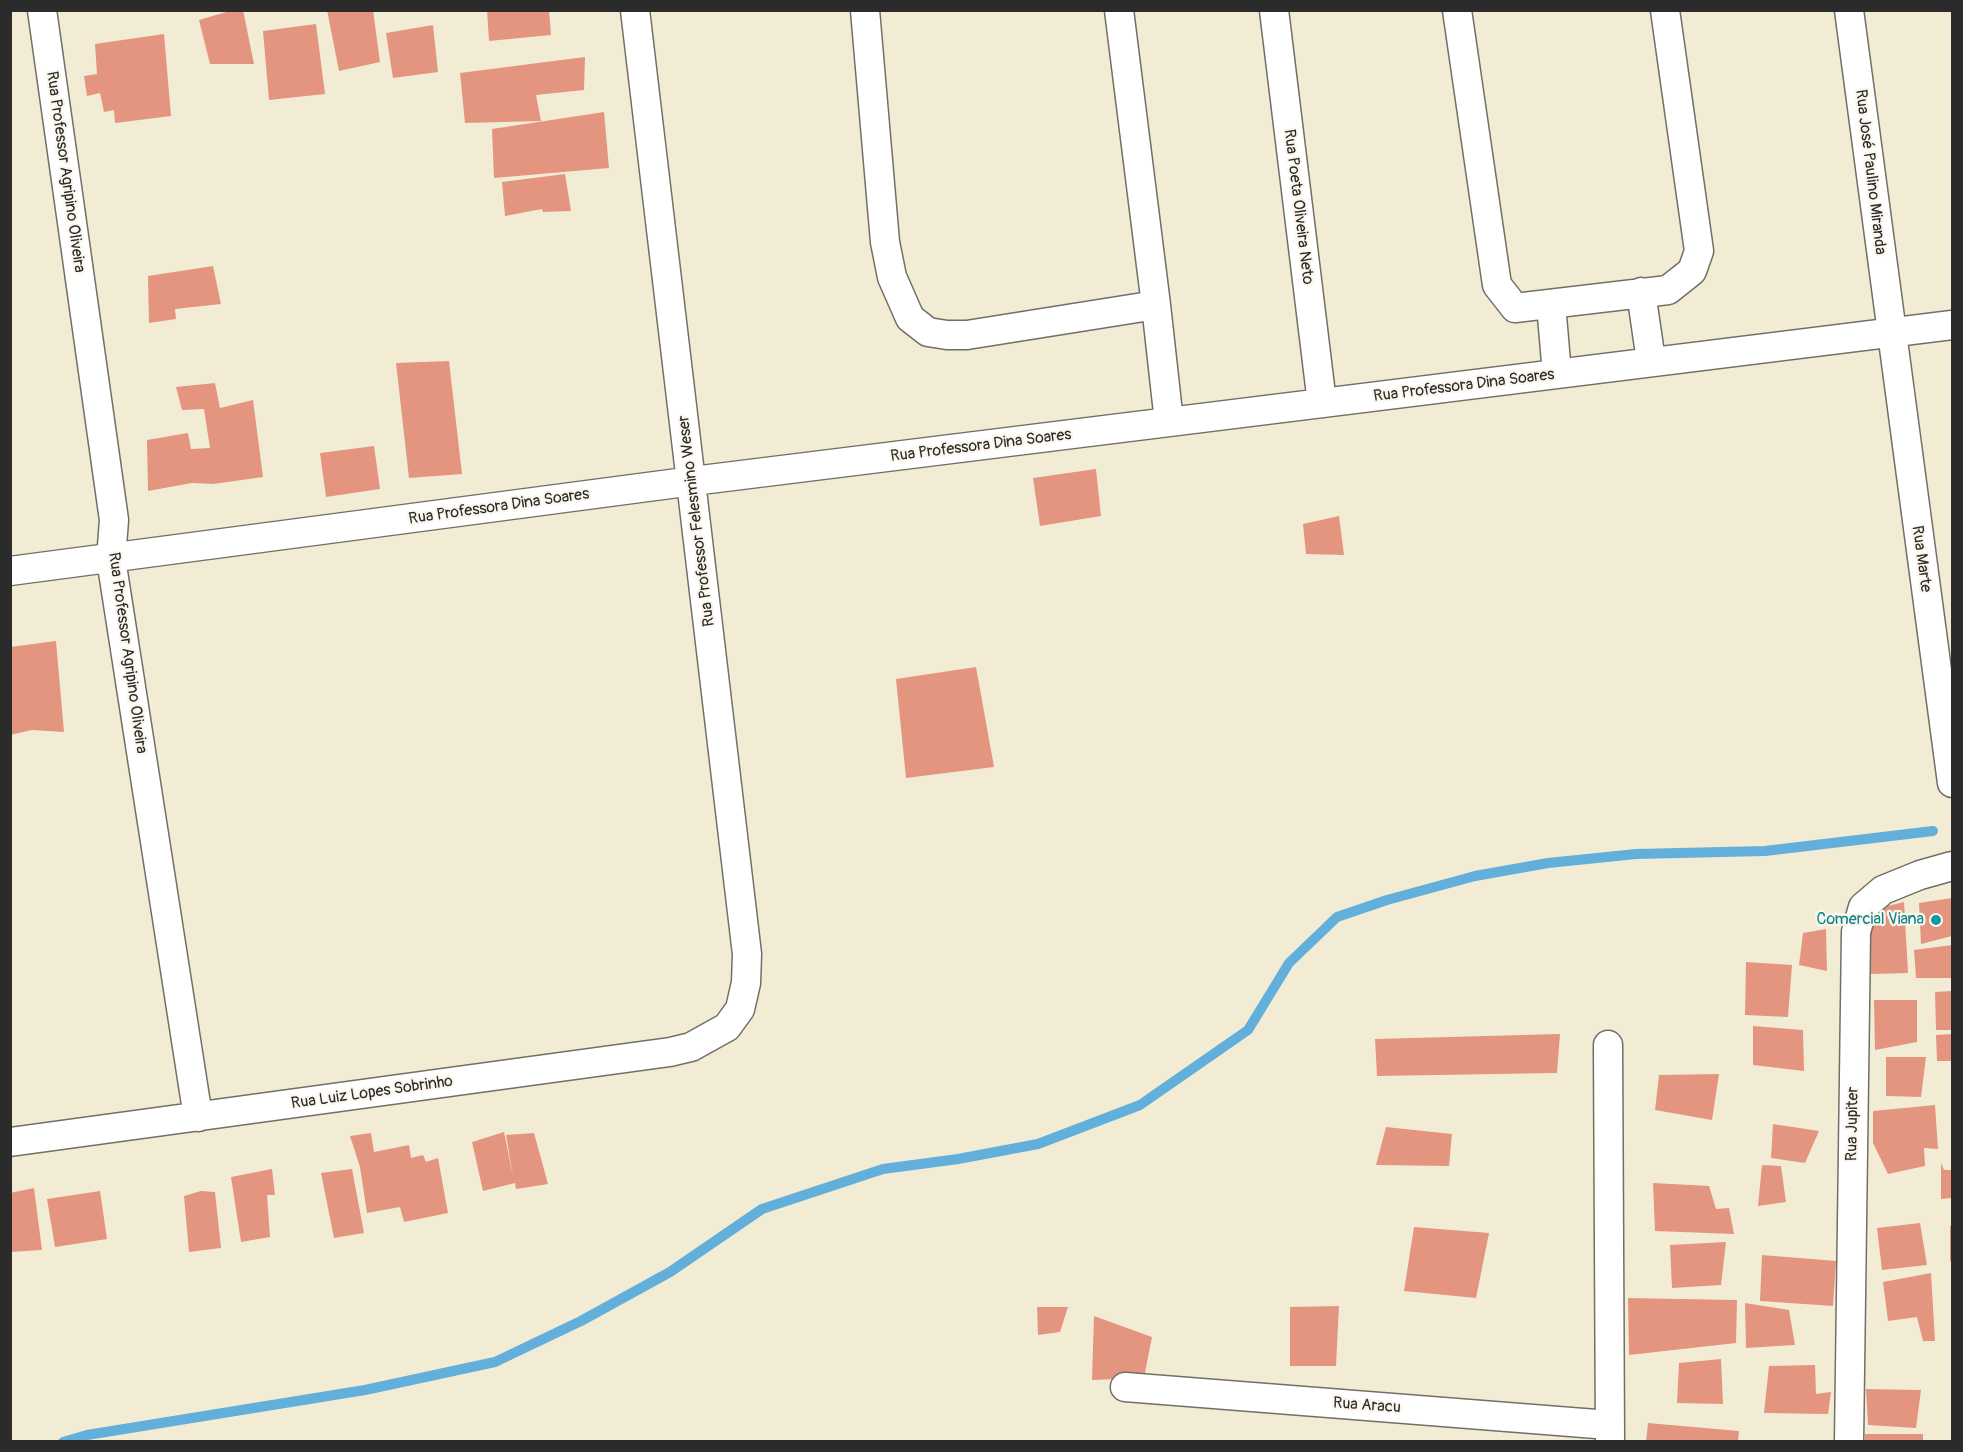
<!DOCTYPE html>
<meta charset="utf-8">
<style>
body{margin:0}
#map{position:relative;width:1963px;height:1452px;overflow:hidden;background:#f3ecd5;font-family:Pangolin,sans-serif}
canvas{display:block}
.frame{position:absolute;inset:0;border:12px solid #2b2b2b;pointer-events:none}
</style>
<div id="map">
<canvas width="1963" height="1452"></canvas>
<div class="frame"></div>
</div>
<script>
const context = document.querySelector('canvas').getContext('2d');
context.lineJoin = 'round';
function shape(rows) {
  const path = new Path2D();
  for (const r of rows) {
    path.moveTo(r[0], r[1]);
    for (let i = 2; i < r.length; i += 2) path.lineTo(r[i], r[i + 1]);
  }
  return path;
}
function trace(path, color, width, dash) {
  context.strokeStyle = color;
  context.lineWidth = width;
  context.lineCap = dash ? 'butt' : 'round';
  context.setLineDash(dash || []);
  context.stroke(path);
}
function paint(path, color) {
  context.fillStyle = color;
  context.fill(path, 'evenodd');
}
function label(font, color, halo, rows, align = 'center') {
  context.font = font + ' Pangolin,sans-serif';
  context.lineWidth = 4.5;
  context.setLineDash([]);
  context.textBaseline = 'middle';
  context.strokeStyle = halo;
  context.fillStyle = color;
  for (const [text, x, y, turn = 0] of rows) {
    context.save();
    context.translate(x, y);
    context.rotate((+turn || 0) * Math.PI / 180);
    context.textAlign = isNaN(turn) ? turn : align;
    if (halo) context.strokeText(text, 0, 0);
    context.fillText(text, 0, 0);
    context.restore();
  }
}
trace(shape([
 [63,1442,87,1435,365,1390,495,1362,581,1321,670,1272,762,1209,883,1169,958,1159,1038,1144,1140,1105,1248,1030,1289,963,1337,917,1387,900,1475,876,1548,863,1636,854,1765,851,1933,831]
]), '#62afdc', 10);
paint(shape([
 [233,10,243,10,254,64,210,64,199,20],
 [327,10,373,10,380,62,339,71],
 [487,10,549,10,551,35,489,41],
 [316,24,325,94,269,100,263,31],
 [433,25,438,72,393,78,386,33],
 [164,34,171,116,115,123,114,110,104,112,100,93,87,96,84,76,97,74,95,44],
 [585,57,584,90,536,95,541,121,465,123,460,73],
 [604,112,609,168,494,178,492,129],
 [565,174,571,211,543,212,542,209,505,216,502,182],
 [213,266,221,304,175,309,176,319,149,323,148,276],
 [449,361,462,474,409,478,396,363],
 [215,383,220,408,253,400,263,477,213,484,192,483,148,491,147,440,188,433,191,449,210,448,204,409,182,410,176,387],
 [374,446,380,489,326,497,320,453],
 [1096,469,1101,516,1040,526,1033,478],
 [1339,516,1344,555,1306,554,1303,524],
 [56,641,64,732,32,730,10,735,10,647],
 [976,667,994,767,906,778,896,679],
 [1952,898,1952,936,1921,944,1919,903],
 [1904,902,1908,973,1871,974,1865,928,1868,911],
 [1826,929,1827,971,1799,965,1803,933],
 [1952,945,1951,978,1916,978,1914,950],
 [1746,962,1792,965,1788,1017,1745,1015],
 [1952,991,1952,1030,1936,1030,1935,992],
 [1874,1000,1917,1000,1917,1042,1875,1050],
 [1753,1026,1803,1030,1804,1071,1753,1065],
 [1560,1034,1557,1073,1377,1076,1375,1039],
 [1952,1034,1952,1061,1937,1061,1936,1035],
 [1886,1057,1926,1057,1921,1097,1886,1096],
 [1719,1074,1712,1120,1655,1110,1659,1075],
 [1935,1105,1938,1149,1924,1148,1925,1166,1888,1174,1873,1143,1873,1111],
 [1773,1124,1819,1131,1805,1163,1771,1158],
 [1386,1127,1452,1134,1449,1166,1376,1165],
 [504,1132,513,1176,506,1135,534,1133,548,1184,516,1189,515,1183,483,1191,472,1142],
 [371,1133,374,1152,409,1145,411,1158,423,1155,426,1162,438,1158,448,1213,404,1222,400,1207,367,1213,360,1167,350,1136],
 [1941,1163,1944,1170,1952,1170,1952,1198,1941,1199],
 [1762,1165,1781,1166,1786,1202,1758,1206],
 [272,1169,275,1195,267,1195,270,1237,241,1242,231,1177],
 [352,1169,364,1233,334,1238,321,1173],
 [1653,1183,1709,1186,1716,1209,1729,1208,1734,1234,1655,1231],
 [34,1188,42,1250,10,1252,10,1193],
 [100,1191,107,1239,55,1247,47,1199],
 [201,1191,215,1192,221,1248,189,1252,184,1196],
 [1920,1223,1927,1265,1882,1270,1877,1228],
 [1950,1226,1952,1226,1952,1260,1950,1261],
 [1414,1227,1489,1233,1476,1298,1404,1291],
 [1726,1242,1721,1285,1672,1288,1670,1245],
 [1762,1255,1836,1261,1833,1306,1760,1301],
 [1931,1273,1935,1341,1923,1341,1917,1317,1888,1321,1883,1282],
 [1628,1298,1737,1300,1736,1343,1629,1355],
 [1745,1303,1789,1310,1795,1345,1746,1348],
 [1339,1306,1336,1366,1290,1366,1290,1307],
 [1037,1307,1068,1307,1060,1332,1038,1335],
 [1094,1316,1152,1337,1144,1378,1092,1380],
 [1721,1359,1723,1404,1677,1403,1679,1363],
 [1815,1365,1816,1394,1831,1392,1828,1414,1764,1413,1769,1366],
 [1866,1389,1921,1390,1916,1428,1868,1425],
 [1648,1423,1739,1431,1738,1442,1646,1442],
 [1865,1434,1923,1434,1923,1442,1865,1442]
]), '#e39580');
const street = shape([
 [42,10,114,520,111,559,198,1117],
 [865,10,885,242,892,277,910,318,928,332,947,335,967,335,1156,305,1119,10],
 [1274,10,1322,403],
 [1457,10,1497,285,1515,308,1668,290,1692,271,1699,251,1665,10],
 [1849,10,1952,783],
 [1641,292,1651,361],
 [1551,304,1557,374],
 [1156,305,1169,422],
 [10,571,693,481,1952,325],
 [1608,1045,1610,1442],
 [10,1142,670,1052,691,1047,727,1027,740,1009,746,983,747,954,635,10],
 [1125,1387,1609,1425],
 [1849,1442,1856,932,1863,907,1883,890,1920,875,1952,866]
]);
trace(street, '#716f66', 31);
trace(street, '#fff', 28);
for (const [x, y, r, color] of [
 [1936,920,6,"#0f9aa8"]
]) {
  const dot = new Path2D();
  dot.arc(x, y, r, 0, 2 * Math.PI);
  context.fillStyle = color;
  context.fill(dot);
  trace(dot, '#fbf7ec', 2);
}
label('16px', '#2b2b2b', '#fbf7ec', [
 ["Rua Professor Agripino Oliveira",65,172,82],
 ["Rua José Paulino Miranda",1870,172,83],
 ["Rua Poeta Oliveira Neto",1298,207,83],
 ["Rua Professora Dina Soares",1464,386,-7],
 ["Rua Professora Dina Soares",981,446,-7],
 ["Rua Professora Dina Soares",499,507,-8],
 ["Rua Professor Felesmino Weser",697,521,-97],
 ["Rua Marte",1921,559,82],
 ["Rua Professor Agripino Oliveira",127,653,82],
 ["Rua Luiz Lopes Sobrinho",372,1093,-8],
 ["Rua Jupiter",1853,1124,-89],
 ["Rua Aracu",1367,1406,4]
]);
label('16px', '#0d838f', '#fbf7ec', [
 ["Comercial Viana",1924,920]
], 'right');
</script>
